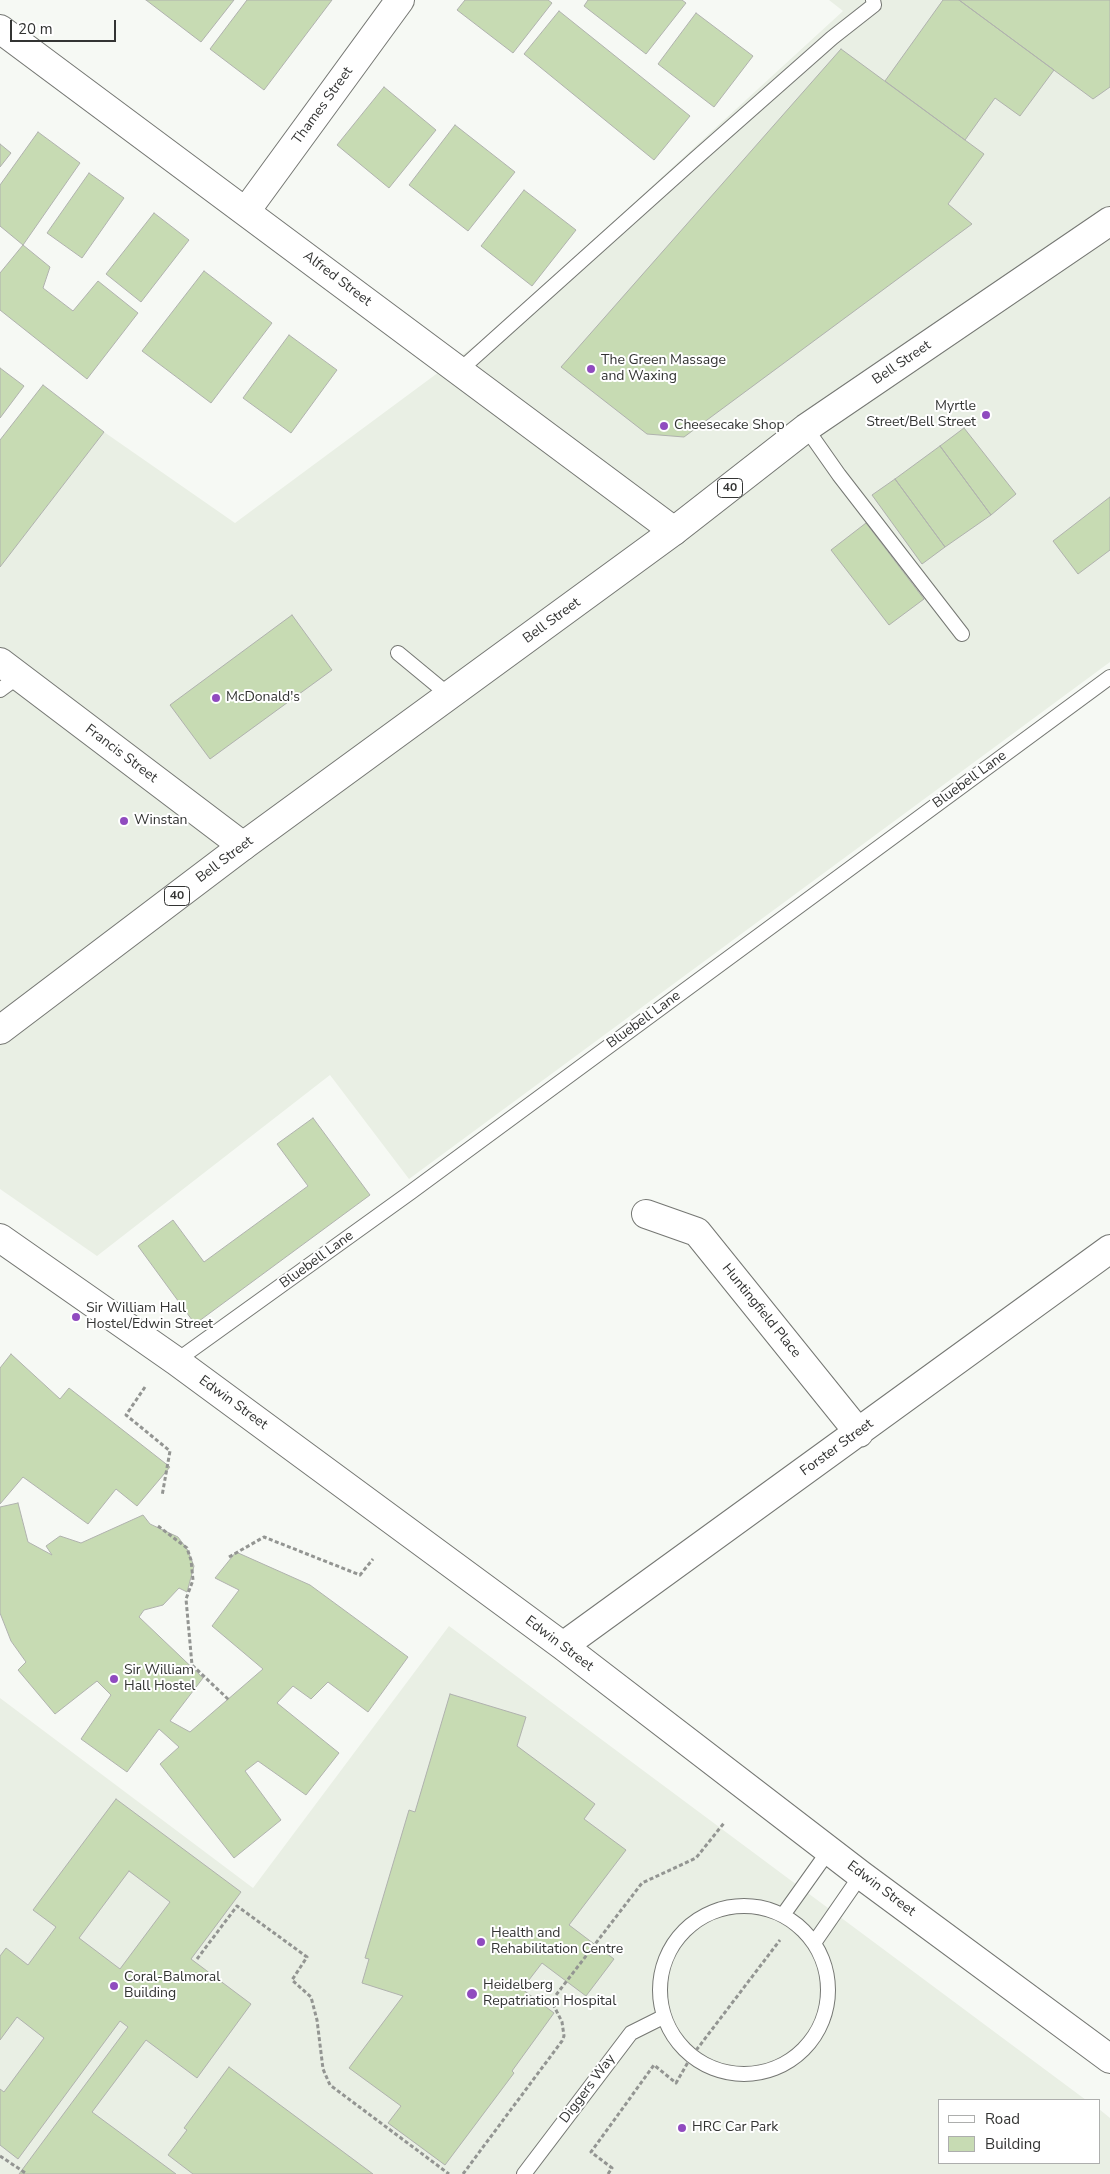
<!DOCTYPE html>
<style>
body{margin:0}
#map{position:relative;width:1110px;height:2174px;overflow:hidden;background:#f6f9f4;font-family:"Nunito Sans",sans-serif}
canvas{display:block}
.legend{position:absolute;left:938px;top:2099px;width:162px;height:65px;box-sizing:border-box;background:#fff;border:1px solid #adaead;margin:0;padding:6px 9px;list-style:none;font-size:15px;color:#333433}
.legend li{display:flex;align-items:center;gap:10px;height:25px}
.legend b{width:25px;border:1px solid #adaead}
.scale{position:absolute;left:10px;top:20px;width:106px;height:22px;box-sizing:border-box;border:2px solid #333433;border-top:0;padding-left:6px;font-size:15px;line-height:18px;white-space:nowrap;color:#333433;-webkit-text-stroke:4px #fff;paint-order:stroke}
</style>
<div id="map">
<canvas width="1110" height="2174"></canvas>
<ul class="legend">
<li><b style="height:6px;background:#fff"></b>Road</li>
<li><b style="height:14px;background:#c7dbb3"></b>Building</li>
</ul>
<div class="scale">20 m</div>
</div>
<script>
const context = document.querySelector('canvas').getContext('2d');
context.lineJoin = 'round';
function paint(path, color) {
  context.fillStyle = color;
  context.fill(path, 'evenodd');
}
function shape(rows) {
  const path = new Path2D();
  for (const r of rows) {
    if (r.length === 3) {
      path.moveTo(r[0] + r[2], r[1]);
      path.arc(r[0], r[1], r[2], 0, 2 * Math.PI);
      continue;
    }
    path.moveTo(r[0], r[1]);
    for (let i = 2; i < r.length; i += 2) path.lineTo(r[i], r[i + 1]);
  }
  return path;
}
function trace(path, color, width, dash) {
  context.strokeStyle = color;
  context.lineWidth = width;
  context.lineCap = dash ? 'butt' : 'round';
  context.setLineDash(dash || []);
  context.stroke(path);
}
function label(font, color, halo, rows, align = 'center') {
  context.font = font + ' "Nunito Sans",sans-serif';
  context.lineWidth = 4;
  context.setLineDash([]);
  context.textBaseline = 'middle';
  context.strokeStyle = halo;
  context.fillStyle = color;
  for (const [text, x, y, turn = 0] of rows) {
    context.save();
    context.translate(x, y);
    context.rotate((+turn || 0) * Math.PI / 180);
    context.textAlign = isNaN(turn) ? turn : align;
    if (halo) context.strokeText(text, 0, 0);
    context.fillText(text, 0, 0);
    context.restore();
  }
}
paint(shape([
 [829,0,1110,0,1110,662,409,1179,330,1075,97,1256,0,1189,0,690,19,676,0,662,0,567,104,432,235,523,493,332,843,11],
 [449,1626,1086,2100,939,2100,939,2163,1099,2163,1099,2109,1110,2118,1110,2174,0,2174,0,1698,253,1888]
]), '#e9efe4');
const building = shape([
 [146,0,234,0,201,42,146,0],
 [247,0,332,0,264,90,210,49,247,0],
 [465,0,548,0,552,3,513,53,457,10,465,0],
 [588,0,682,0,686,3,646,54,584,6,588,0],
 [943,0,959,0,1054,70,1020,116,995,98,965,140,885,81,943,0],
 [959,0,1110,0,1110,87,1093,99,959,0],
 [559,11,690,116,654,160,524,54,559,11],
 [696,13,753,56,714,107,658,64,696,13],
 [841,49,984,154,948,204,972,224,684,437,647,434,561,367,841,49],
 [384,87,436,130,389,188,337,145,384,87],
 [455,125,515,172,468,231,409,185,455,125],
 [38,132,80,163,23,245,0,226,0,185,38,132],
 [0,144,11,153,0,167,0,144],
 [89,173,124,198,82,258,47,233,89,173],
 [524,190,576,230,532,286,481,246,524,190],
 [154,213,189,240,141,302,106,274,154,213],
 [23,245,50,267,43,288,73,311,98,281,138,313,87,379,0,310,0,273,23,245],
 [204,271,272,323,211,403,142,351,204,271],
 [289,335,337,370,291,433,243,398,289,335],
 [0,368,24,386,0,418,0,368],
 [43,385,104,432,0,567,0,440,43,385],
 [964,428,1016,494,991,515,940,446,964,428],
 [940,446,991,515,945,547,895,479,940,446],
 [895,479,945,547,922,564,872,495,895,479],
 [1110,497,1110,550,1078,574,1053,541,1110,497],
 [866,523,924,599,889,625,831,550,866,523],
 [292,615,332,670,210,759,170,705,292,615],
 [313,1118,370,1195,195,1324,138,1246,173,1220,204,1262,308,1186,277,1144,313,1118],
 [11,1354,60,1399,69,1388,170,1467,137,1506,116,1489,88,1524,23,1477,0,1504,0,1368,11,1354],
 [18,1503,28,1542,52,1555,46,1546,60,1536,81,1543,143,1515,150,1524,178,1537,187,1549,194,1566,187,1592,179,1588,163,1605,144,1610,139,1617,203,1678,170,1721,190,1732,263,1669,212,1626,239,1590,215,1578,236,1552,310,1585,408,1657,368,1712,328,1682,311,1699,293,1686,277,1703,339,1753,306,1795,258,1761,245,1771,281,1820,234,1858,160,1764,179,1747,159,1729,127,1772,81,1739,111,1695,97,1681,55,1714,18,1670,26,1662,11,1641,0,1613,0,1507,18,1503],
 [450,1694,526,1717,517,1746,595,1804,584,1819,626,1850,569,1925,614,1959,586,1996,542,1963,522,1989,554,2013,512,2071,514,2073,445,2165,388,2123,401,2106,349,2068,403,1996,362,1983,369,1959,365,1958,409,1810,415,1812,450,1694],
 [116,1799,241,1892,191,1959,251,2004,197,2078,146,2040,92,2112,176,2174,19,2174,128,2027,120,2021,18,2159,0,2145,0,2089,4,2092,44,2038,17,2017,0,2040,0,1956,6,1948,28,1965,56,1927,33,1910,116,1799],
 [129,1871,170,1902,120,1969,79,1938,129,1871],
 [229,2067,373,2174,193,2174,168,2155,187,2130,184,2128,229,2067]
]);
paint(building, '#c7dbb3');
trace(building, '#b0b2ae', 1);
const lane = shape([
 [460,370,695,159,832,38,874,5,873,0],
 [806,428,839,475,962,634],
 [398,653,450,696],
 [0,690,19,676],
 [176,1361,411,1192,1110,677],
 [744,1990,84],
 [783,1915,830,1849],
 [814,1943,861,1875],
 [524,2174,631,2033,663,2017]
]);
const street = shape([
 [0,29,674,531],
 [246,211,400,0],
 [0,662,243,846],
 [646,1214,697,1232,859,1433],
 [0,1238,176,1361,563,1646,861,1875,1110,2059],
 [563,1646,1110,1249]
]);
const highway = shape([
 [0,1030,243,846,674,531,806,428,1110,221]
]);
trace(lane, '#757773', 16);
trace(street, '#757773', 30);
trace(highway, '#757773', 30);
trace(shape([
 [145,1387,126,1415,170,1451,162,1496],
 [158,1526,187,1548,191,1560,193,1580,186,1599,192,1665,229,1700],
 [229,1557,264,1537,360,1575,373,1559],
 [197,1959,237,1906,307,1957,292,1980,311,1997,317,2020,323,2069,330,2085,449,2174],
 [0,2156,27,2174],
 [463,2174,562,2041,564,2036,562,2022,554,2006,556,1995,642,1883,696,1858,724,1823],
 [608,2174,612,2168,591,2152,654,2065,676,2083,691,2057,780,1940]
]), '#939592', 3, [4, 2.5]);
trace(lane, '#fff', 14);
trace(street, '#fff', 28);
trace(highway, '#fff', 28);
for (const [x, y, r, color] of [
 [591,369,5,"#904bbf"],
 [986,415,5,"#904bbf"],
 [664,426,5,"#904bbf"],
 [216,698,5,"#904bbf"],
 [124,821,5,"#904bbf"],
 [76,1317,5,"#904bbf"],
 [114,1679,5,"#904bbf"],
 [481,1942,5,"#904bbf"],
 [114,1986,5,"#904bbf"],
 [472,1994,6,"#904bbf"],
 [682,2128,5,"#904bbf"]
]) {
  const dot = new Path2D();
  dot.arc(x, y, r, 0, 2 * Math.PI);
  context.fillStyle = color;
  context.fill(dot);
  trace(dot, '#fff', 2);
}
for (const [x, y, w] of [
 [730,488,25],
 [177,896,25]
]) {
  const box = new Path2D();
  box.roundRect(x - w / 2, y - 9.5, w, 19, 4);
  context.fillStyle = '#fff';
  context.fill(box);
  trace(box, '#333433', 1);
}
label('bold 12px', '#333433', null, [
 ["40",730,488],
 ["40",177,896]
]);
label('14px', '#333433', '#fff', [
 ["Thames Street",323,106,-54],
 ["Alfred Street",337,279,37],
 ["Bell Street",902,363,-34],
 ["Bell Street",552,621,-36],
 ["Francis Street",121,754,37],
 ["Bluebell Lane",970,780,-36],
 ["Bell Street",225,860,-37],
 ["Bluebell Lane",644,1020,-36],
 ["Bluebell Lane",317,1260,-36],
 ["Huntingfield Place",761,1311,51],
 ["Edwin Street",233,1403,36],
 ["Forster Street",837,1448,-36],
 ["Edwin Street",559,1644,37],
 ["Edwin Street",881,1889,37],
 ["Diggers Way",588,2089,-53]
]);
label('14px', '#333433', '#fff', [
 ["The Green Massage",601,361],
 ["and Waxing",601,377],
 ["Myrtle",976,407,"right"],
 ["Street/Bell Street",976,423,"right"],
 ["Cheesecake Shop",674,426],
 ["McDonald's",226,698],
 ["Winstan",134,821],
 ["Sir William Hall",86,1309],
 ["Hostel/Edwin Street",86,1325],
 ["Sir William",124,1671],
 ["Hall Hostel",124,1687],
 ["Health and",491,1934],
 ["Rehabilitation Centre",491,1950],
 ["Coral-Balmoral",124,1978],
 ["Building",124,1994],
 ["Heidelberg",483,1986],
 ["Repatriation Hospital",483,2002],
 ["HRC Car Park",692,2128]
], 'left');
</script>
